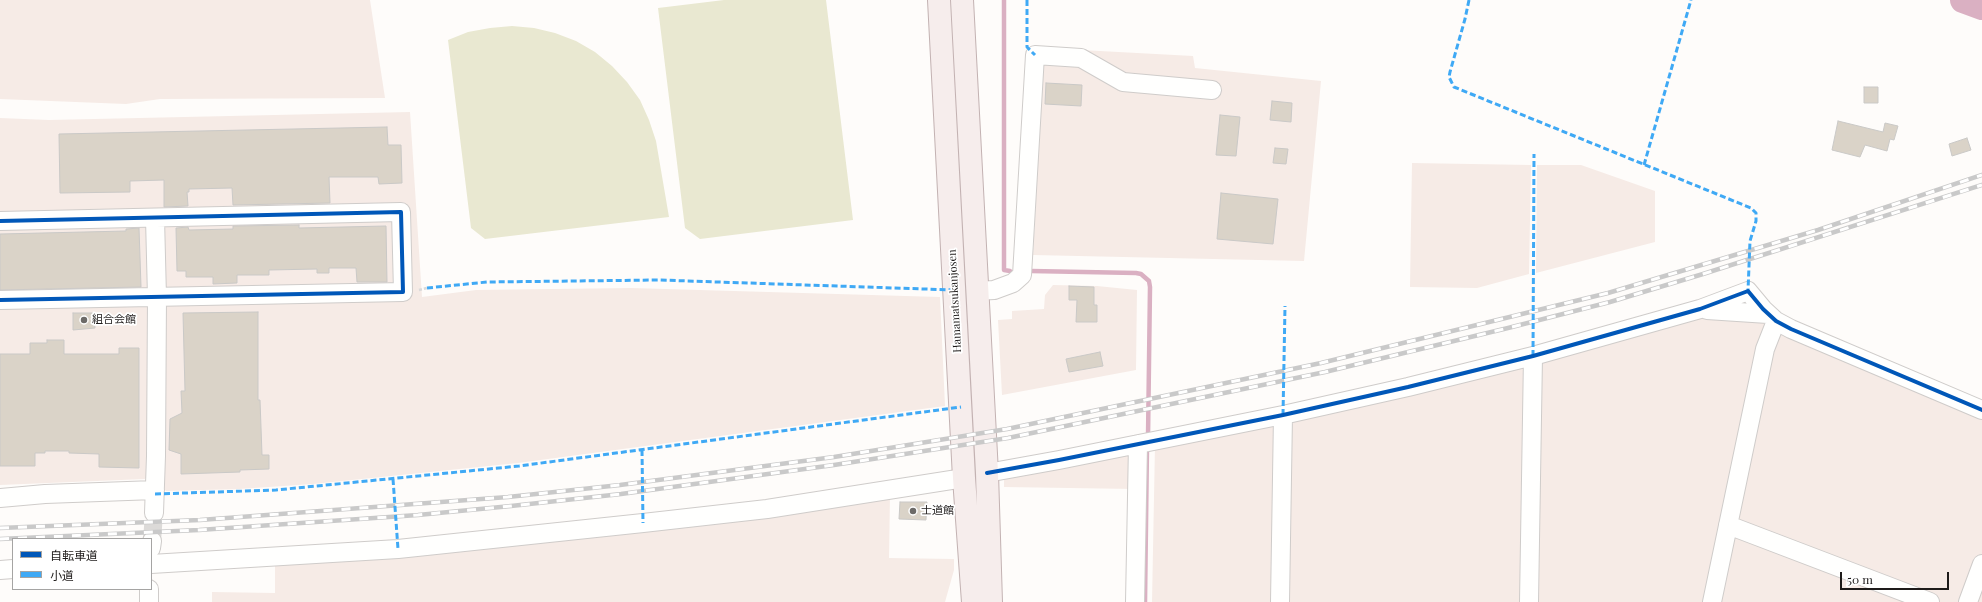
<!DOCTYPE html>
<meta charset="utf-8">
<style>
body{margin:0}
#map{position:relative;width:1982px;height:602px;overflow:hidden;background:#fefcfa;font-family:"Playfair Display","Noto Sans JP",serif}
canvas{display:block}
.legend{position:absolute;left:12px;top:538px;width:140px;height:52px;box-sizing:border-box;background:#fff;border:1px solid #a5a4a3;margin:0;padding:5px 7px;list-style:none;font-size:12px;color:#1e1b1a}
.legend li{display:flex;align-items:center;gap:8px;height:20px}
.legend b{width:20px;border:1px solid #a5a4a3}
.scale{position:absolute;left:1840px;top:572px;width:109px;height:18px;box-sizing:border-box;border:2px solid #1e1b1a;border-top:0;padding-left:5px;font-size:12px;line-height:14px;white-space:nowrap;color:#1e1b1a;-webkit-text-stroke:3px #fff;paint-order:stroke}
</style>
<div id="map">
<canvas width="1982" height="602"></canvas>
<ul class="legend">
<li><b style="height:5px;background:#0057b8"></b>自転車道</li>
<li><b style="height:5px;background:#3fa9f5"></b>小道</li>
</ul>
<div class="scale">50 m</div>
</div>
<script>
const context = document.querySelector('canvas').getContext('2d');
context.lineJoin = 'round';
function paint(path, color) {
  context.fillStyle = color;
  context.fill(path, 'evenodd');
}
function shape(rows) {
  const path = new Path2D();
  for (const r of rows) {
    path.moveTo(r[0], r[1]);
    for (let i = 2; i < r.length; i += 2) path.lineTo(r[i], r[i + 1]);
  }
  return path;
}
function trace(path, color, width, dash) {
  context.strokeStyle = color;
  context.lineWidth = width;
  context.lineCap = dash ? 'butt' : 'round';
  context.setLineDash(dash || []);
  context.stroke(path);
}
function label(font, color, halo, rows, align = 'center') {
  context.font = font + ' "Playfair Display","Noto Sans JP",serif';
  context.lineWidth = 3.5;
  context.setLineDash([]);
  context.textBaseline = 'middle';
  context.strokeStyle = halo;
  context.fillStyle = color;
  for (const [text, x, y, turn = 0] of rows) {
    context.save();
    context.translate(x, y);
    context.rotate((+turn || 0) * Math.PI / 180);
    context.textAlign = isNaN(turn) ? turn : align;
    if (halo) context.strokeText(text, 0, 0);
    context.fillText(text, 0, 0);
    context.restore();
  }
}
paint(shape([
 [0,0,370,0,385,98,160,99,126,104,0,99],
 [1044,48,1193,56,1195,68,1321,81,1304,261,1033,255],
 [410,112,422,297,476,290,631,288,940,297,945,406,518,463,313,484,239,489,166,491,148,475,145,479,0,485,0,118,49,120],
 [1412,163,1531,165,1529,274,1477,288,1410,287],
 [1537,165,1581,165,1655,191,1655,242,1536,273],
 [1053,285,1097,286,1137,290,1136,370,1002,395,998,320,1012,319,1012,311,1044,309,1045,295],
 [1700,314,1766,322,1707,602,1532,602,1536,359],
 [1776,330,1982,415,1982,602,1716,602],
 [1530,361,1525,602,1283,602,1286,419],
 [1280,420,1277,602,1152,602,1155,445],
 [1134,450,1134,489,1004,487,1004,474],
 [890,494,889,558,954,559,954,570,945,602,212,602,212,592,275,593,275,560]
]), '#f6ebe6');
paint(shape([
 [724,0,826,0,853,220,700,239,685,228,658,8],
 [512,26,534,28,555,33,576,41,595,52,612,66,627,82,640,100,649,120,656,141,669,217,485,239,471,228,448,40,468,32,490,28]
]), '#e9e8d1');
trace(shape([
 [1004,0,1004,270,1010,271],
 [1031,271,1136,273,1141,274,1149,281,1150,287,1148,438],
 [1145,602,1147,446]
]), '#dab0c2', 4.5);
trace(shape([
 [1963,0,1982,7]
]), '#dab0c2', 26);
const building = shape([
 [1046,83,1082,85,1081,106,1045,104,1046,83],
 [1864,87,1878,87,1878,103,1864,103,1864,87],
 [1272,101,1292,103,1291,122,1270,120,1272,101],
 [1220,115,1240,117,1236,156,1216,155,1220,115],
 [1838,121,1883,132,1885,123,1898,126,1894,140,1890,139,1887,151,1865,145,1860,157,1832,150,1838,121],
 [387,127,388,145,401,145,402,183,379,184,378,177,329,177,330,203,233,205,232,188,189,189,189,192,187,192,188,206,164,207,164,180,130,181,130,192,60,193,59,134,387,127],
 [1967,138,1971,150,1952,156,1949,144,1967,138],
 [1275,148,1288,149,1286,164,1273,163,1275,148],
 [1221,193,1278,199,1273,244,1217,239,1221,193],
 [299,225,299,228,386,226,387,282,357,282,356,268,329,268,329,273,317,273,317,269,269,270,269,275,237,275,237,283,213,284,213,277,186,277,186,271,177,271,176,228,188,227,189,230,233,229,233,226,299,225],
 [139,228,141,287,0,290,0,234,126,231,126,229,139,228],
 [1069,286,1094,287,1094,305,1097,305,1097,322,1076,322,1077,300,1069,300,1069,286],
 [258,312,258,400,260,400,262,455,269,455,269,469,240,470,240,472,181,474,181,454,169,450,170,419,182,413,181,391,185,391,183,313,258,312],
 [73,313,94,313,95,328,73,330,73,313],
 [47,340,64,340,64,354,119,354,119,348,139,348,139,468,99,467,99,454,69,453,69,451,45,451,45,453,35,453,35,466,0,466,0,354,30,354,30,343,47,343,47,340],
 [1100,352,1103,366,1069,372,1066,359,1100,352],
 [900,502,927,502,926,520,899,519,900,502]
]);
paint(building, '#dad3c8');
trace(building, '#cac9c7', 1);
trace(shape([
 [152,541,154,513]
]), '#dcdad8', 18, [18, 9]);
const minor = shape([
 [0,221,401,212,403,292,0,300],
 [977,291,994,290,1013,283,1022,275,1035,55,1081,58,1123,82,1212,90],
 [1707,310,1768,314],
 [987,473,1059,460,1283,415,1408,387,1533,356,1700,309,1748,291,1763,309,1776,321,1791,329,1982,410],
 [0,498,45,494,155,490],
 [154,513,156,456,157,297,155,218],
 [1728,525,1930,602],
 [151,548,152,541],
 [151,564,398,549,643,523,767,509,964,478],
 [0,570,13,569],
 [149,602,149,589],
 [1135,602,1138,444],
 [1280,602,1283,415],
 [1529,602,1533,356],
 [1712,602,1765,349,1776,321],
 [1968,602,1982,564]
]);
const major = shape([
 [939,0,964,478,973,602],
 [962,0,987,473,991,602]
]);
trace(minor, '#cfccca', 20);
trace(major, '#c3b2b2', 24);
trace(shape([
 [419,290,427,288]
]), '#dadada', 2.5, [3, 2]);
trace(minor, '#fffffe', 18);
trace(major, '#f6edec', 22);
const rail = shape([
 [0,528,200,520,508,497,620,485,834,457,1007,429,1321,363,1608,293,1818,230,1982,175],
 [0,539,199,530,418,515,511,506,621,494,834,465,1008,438,1325,372,1508,328,1610,302,1703,274,1982,185]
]);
trace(rail, '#c9c9c9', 4.5);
trace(rail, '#fff', 3, [9]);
trace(shape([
 [1027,0,1027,47,1035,55],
 [1469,0,1465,19,1450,72,1449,77,1454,87,1751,208,1756,213,1756,221,1750,241,1748,291],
 [1644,165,1691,0],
 [427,288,487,282,659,280,954,290],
 [1533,356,1534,154],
 [1283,415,1285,306],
 [642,450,643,523],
 [393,479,398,549],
 [155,494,276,490,519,466,961,407]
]), '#3fa9f5', 3, [6, 3]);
trace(shape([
 [0,221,401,212,403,292,0,300],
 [987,473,1059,460,1283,415,1408,387,1533,356,1700,309,1748,291,1763,309,1776,321,1791,329,1982,410]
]), '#0057b8', 4);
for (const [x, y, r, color] of [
 [84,320,4,"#6c6a68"],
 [913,511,4,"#6c6a68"]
]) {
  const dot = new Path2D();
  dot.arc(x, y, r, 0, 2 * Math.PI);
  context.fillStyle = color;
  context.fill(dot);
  trace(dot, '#fff', 1.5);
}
label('11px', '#1e1b1a', '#fff', [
 ["Hamamatsukanjosen",955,301,-93]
]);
label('11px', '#1e1b1a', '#fff', [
 ["組合会館",92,320],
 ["士道館",921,511]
], 'left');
</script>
